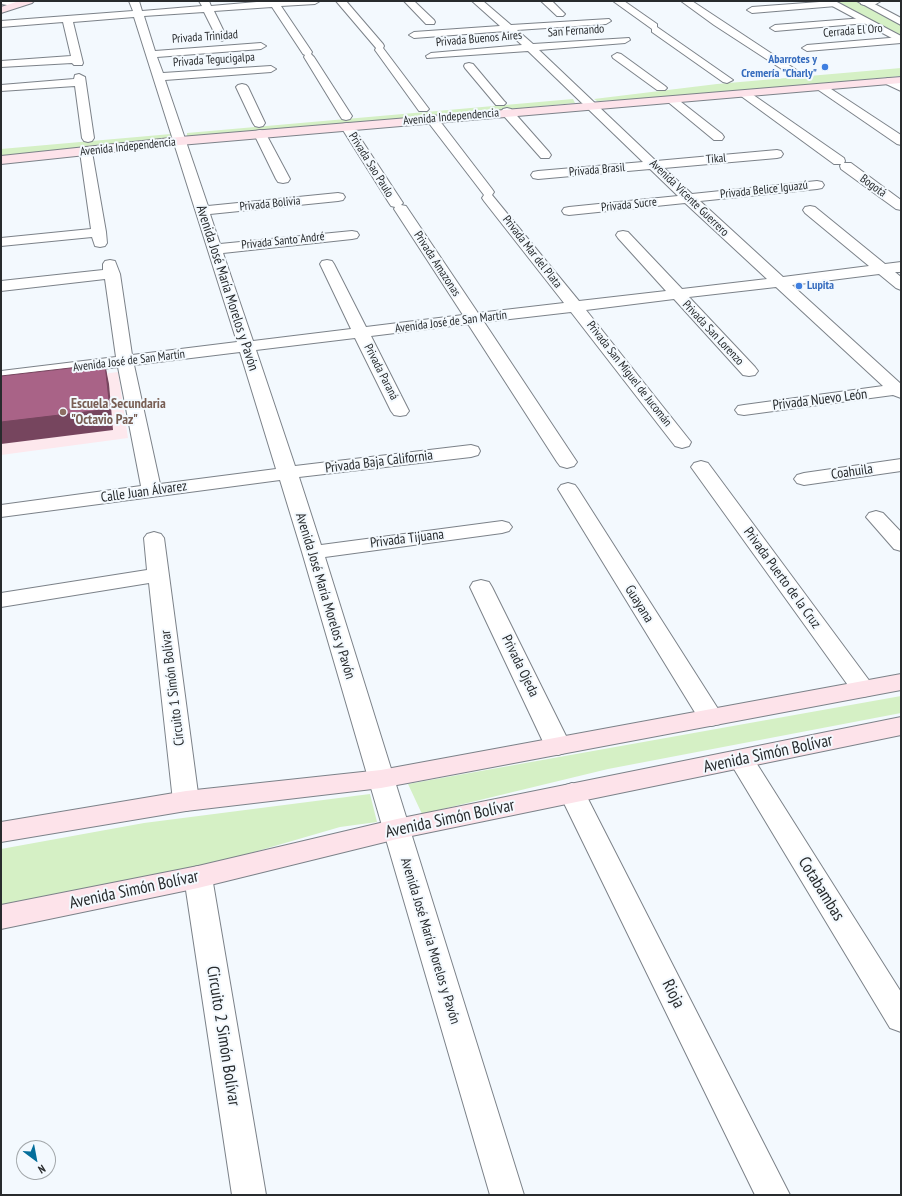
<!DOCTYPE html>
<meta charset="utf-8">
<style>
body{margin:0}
#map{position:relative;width:902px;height:1196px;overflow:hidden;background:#f3f9fe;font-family:"PT Sans Narrow",sans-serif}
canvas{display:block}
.frame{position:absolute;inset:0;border:2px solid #282b2d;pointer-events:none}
.north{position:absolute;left:16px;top:1140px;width:40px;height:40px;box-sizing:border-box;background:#f3f9fe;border:1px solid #a2a7aa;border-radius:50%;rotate:148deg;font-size:11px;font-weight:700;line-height:16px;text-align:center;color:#282b2d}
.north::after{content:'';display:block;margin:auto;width:14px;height:18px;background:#046e9b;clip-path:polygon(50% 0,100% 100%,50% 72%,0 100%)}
</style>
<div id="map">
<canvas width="902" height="1196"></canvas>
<div class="frame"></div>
<div class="north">N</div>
</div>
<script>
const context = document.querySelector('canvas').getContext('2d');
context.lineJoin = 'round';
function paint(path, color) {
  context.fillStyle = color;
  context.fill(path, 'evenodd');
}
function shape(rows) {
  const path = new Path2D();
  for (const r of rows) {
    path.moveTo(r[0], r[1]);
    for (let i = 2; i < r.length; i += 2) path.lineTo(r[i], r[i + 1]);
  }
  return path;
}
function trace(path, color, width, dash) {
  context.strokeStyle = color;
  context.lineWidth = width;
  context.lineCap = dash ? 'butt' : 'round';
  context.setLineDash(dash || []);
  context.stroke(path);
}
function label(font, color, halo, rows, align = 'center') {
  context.font = font + ' "PT Sans Narrow",sans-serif';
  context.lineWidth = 4;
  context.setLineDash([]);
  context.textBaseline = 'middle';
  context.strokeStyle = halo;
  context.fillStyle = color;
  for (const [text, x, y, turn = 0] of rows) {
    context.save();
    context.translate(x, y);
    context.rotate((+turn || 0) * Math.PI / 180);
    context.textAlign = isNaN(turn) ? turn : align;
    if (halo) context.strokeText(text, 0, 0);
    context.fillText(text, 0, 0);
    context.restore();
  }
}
paint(shape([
 [118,372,128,438,1,455,1,387]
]), '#fde8ed');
paint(shape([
 [835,1,855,1,901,25,901,36],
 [901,68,901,76,669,98,597,101,594,99,717,84],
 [573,99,575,103,187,139,187,133],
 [171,134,172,140,1,157,1,149],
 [901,696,901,713,608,769,422,814,408,784],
 [370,794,377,822,340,827,134,887,1,911,1,849,144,823]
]), '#d5f0c5');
const minor = shape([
 [1,1,18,1,24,4,19,7,1,4,1,1],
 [129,1,139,1,142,11,202,6,199,1,209,1,211,6,268,1,320,1,315,4,281,6,312,52,311,54,314,57,352,116,350,119,346,120,342,119,340,116,304,57,305,55,303,54,272,7,214,11,227,38,222,41,217,38,204,12,144,16,155,51,261,43,266,46,261,49,157,57,163,73,271,66,276,69,271,72,165,80,208,206,338,193,343,194,345,197,343,200,338,201,210,214,220,244,352,231,357,232,359,235,357,238,352,239,223,253,253,341,351,329,320,264,322,261,327,260,332,261,334,264,366,327,463,315,394,209,395,207,391,206,389,203,341,127,343,124,347,123,351,124,353,127,403,203,401,205,406,206,478,313,564,303,484,201,482,198,484,195,428,122,426,119,428,116,432,115,436,116,492,189,494,192,492,195,579,301,666,291,618,238,616,235,618,232,623,231,628,232,682,289,767,279,685,203,569,215,564,214,562,211,564,208,569,207,678,196,650,169,538,179,533,178,531,175,533,172,538,171,643,162,528,51,427,58,426,56,431,53,522,45,506,31,414,38,409,35,414,32,500,26,472,1,483,1,511,25,609,19,611,21,606,24,517,30,533,44,629,38,630,40,625,43,539,50,656,161,777,150,781,151,783,154,781,157,777,158,664,168,692,194,817,181,822,182,824,185,822,188,817,189,700,201,783,277,869,266,805,213,803,210,805,207,810,206,815,207,885,264,901,262,901,272,895,272,901,277,901,290,896,288,879,274,792,285,901,384,901,398,893,395,744,415,738,414,735,410,738,406,744,405,883,386,776,287,689,297,755,367,758,371,755,375,749,376,743,375,674,299,586,310,691,442,689,446,682,448,675,446,571,312,484,322,577,462,574,466,567,468,560,466,557,462,468,324,371,336,409,411,406,415,400,416,394,415,391,411,355,338,256,350,295,466,471,445,478,447,480,451,478,455,471,457,299,477,321,545,502,521,509,523,512,527,509,531,502,533,325,557,524,1195,490,1195,302,552,280,480,1,517,1,505,141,486,118,367,1,381,1,371,116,357,105,279,1,291,1,281,103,270,103,264,105,261,110,260,115,261,120,274,132,355,237,342,134,17,73,22,83,63,82,65,74,65,72,63,1,67,1,61,71,56,63,22,1,27,1,21,133,11,129,1],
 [240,352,276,469,160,484,134,365,240,352],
 [336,1,346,1,383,44,384,46,383,48,429,109,427,111,419,111,375,50,376,48,336,1],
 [404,1,414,1,434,20,435,22,434,24,426,24,404,1],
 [541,1,552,1,565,14,563,16,557,16,541,1],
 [613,1,624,1,657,24,657,27,733,80,727,83,723,82,652,32,652,29,613,1],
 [681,1,692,1,804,75,802,77,794,77,714,25,681,1],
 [833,1,838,4,836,6,752,13,747,10,752,7,833,1],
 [860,1,881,1,876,4,864,5,861,4,860,1],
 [864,18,869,21,867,23,775,31,770,28,775,25,864,18],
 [901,37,901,43,807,51,802,48,807,45,901,37],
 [617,53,621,54,665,86,667,88,665,90,657,90,613,58,612,56,617,53],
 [469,63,473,64,504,101,506,103,504,105,496,105,465,68,464,66,465,64,469,63],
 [79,74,85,77,94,138,92,141,88,142,84,141,82,138,75,86,1,91,1,85,74,79,75,75,79,74],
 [888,78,901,83,901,91,884,83,882,81,888,78],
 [242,84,246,85,248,87,265,123,263,126,259,127,255,126,253,123,236,87,238,85,242,84],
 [821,84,825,85,901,135,901,145,897,144,817,89,815,87,817,85,821,84],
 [745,91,749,92,844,158,845,161,844,163,851,163,901,200,901,210,896,209,841,169,840,166,841,164,834,164,741,96,739,94,741,92,745,91],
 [672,97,676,98,722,134,724,137,722,140,714,140,668,102,666,100,668,98,672,97],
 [507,108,511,109,549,152,551,155,549,158,541,158,503,115,501,112,503,109,507,108],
 [260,130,264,131,266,134,290,179,288,182,283,183,278,182,276,179,254,134,256,131,260,130],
 [86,148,90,149,92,152,106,232,107,243,105,246,100,247,95,246,92,237,1,246,1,238,91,229,80,152,82,149,86,148],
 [901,459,901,471,804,485,797,483,794,479,797,475,804,473,901,459],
 [701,461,708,463,871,683,875,689,871,695,863,697,855,695,691,467,694,463,701,461],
 [568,483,575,485,578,489,720,712,723,718,720,724,711,726,702,724,558,489,561,485,568,483],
 [876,511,883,513,901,532,901,551,894,549,866,517,869,513,876,511],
 [154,532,161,534,164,538,199,801,195,808,186,811,177,808,173,801,149,583,1,607,1,593,147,570,144,538,147,534,154,532],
 [481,580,489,582,492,587,571,746,567,752,558,755,549,752,545,746,470,587,473,582,481,580],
 [741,750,750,753,901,992,901,1032,890,1028,728,759,732,753,741,750],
 [572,783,581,786,585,793,790,1195,755,1195,559,793,563,786,572,783],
 [198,866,208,869,212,877,266,1195,232,1195,184,877,188,869,198,866]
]);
const tertiary = shape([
 [823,1,835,1,901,36,901,43,823,1],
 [857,1,869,1,901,18,901,25,857,1]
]);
const secondary = shape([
 [19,1,34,1,32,3,1,13,1,7,19,1],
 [901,77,901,83,180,145,1,164,1,156,180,137,901,77],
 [901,674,901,690,381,788,186,811,1,842,1,822,186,791,381,770,901,674],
 [901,717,901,735,397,839,198,888,1,929,1,905,198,866,397,819,901,717]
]);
trace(minor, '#7c8289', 2);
trace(tertiary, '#7c8289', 2);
trace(secondary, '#7c8289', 2);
paint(minor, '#fff');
paint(tertiary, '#fff');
paint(secondary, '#fde3ea');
paint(shape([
 [105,364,109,384,113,430,1,444,1,422]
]), '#76455e');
const building = shape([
 [105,364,110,409,1,422,1,376,105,364]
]);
paint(building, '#a96387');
trace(building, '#76455e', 1);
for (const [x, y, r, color] of [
 [825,67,4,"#3f7fe0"],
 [799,286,4,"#3f7fe0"],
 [63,412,4,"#8d6e63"]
]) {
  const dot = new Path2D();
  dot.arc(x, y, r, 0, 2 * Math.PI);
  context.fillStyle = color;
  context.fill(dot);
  trace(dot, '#f3f9fe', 1.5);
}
label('12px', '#282b2d', '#f3f9fe', [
 ["San Fernando",576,31,-4],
 ["Cerrada El Oro",853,31,-5],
 ["Privada Trinidad",205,37,-4],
 ["Privada Buenos Aires",479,39,-5],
 ["Privada Tegucigalpa",214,60,-4],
 ["Avenida Independencia",451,117,-5],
 ["Avenida Independencia",128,147,-6],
 ["Tikal",716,159,-5],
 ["Privada Sao Paulo",371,165,58],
 ["Privada Brasil",597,170,-5],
 ["Bogotá",873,186,36],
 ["Privada Belice Iguazú",764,190,-6],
 ["Avenida Vicente Guerrero",689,198,44],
 ["Privada Bolivia",270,204,-6],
 ["Privada Sucre",629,205,-6],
 ["Privada Santo André",283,241,-6],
 ["Privada Mar del Plata",532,252,52],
 ["Privada Amazonas",437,264,57],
 ["Avenida José de San Martín",451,322,-7],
 ["Privada San Lorenzo",713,333,47],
 ["Avenida José de San Martín",129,361,-7],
 ["Privada Paraná",381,372,63],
 ["Privada San Miguel de Jucomán",629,374,52]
]);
label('bold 12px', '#366cbe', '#f3f9fe', [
 ["Abarrotes y",817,60],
 ["Cremería \"Charly\"",817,74],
 ["Lupita",807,286,"left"]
], 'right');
label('14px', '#282b2d', '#f3f9fe', [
 ["Avenida José María Morelos y Pavón",227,288,72],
 ["Privada Nuevo León",820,400,-7],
 ["Privada Baja California",379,462,-7],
 ["Coahuila",852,472,-8],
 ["Calle Juan Álvarez",144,492,-8],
 ["Privada Tijuana",407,539,-7],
 ["Privada Puerto de la Cruz",782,578,54],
 ["Avenida José María Morelos y Pavón",325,596,73],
 ["Guayana",639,604,58],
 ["Privada Ojeda",520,666,64],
 ["Circuito 1 Simón Bolívar",173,688,-97],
 ["Avenida José María Morelos y Pavón",430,941,73]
]);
label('bold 14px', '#785e54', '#f3f9fe', [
 ["Escuela Secundaria",71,404],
 ["\"Octavio Paz\"",71,420]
], 'left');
label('17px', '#282b2d', '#f3f9fe', [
 ["Avenida Simón Bolívar",768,754,-12],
 ["Avenida Simón Bolívar",450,819,-12],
 ["Cotabambas",821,889,58],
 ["Avenida Simón Bolívar",134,890,-12],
 ["Rioja",673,994,63],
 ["Circuito 2 Simón Bolívar",223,1036,81]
]);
</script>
